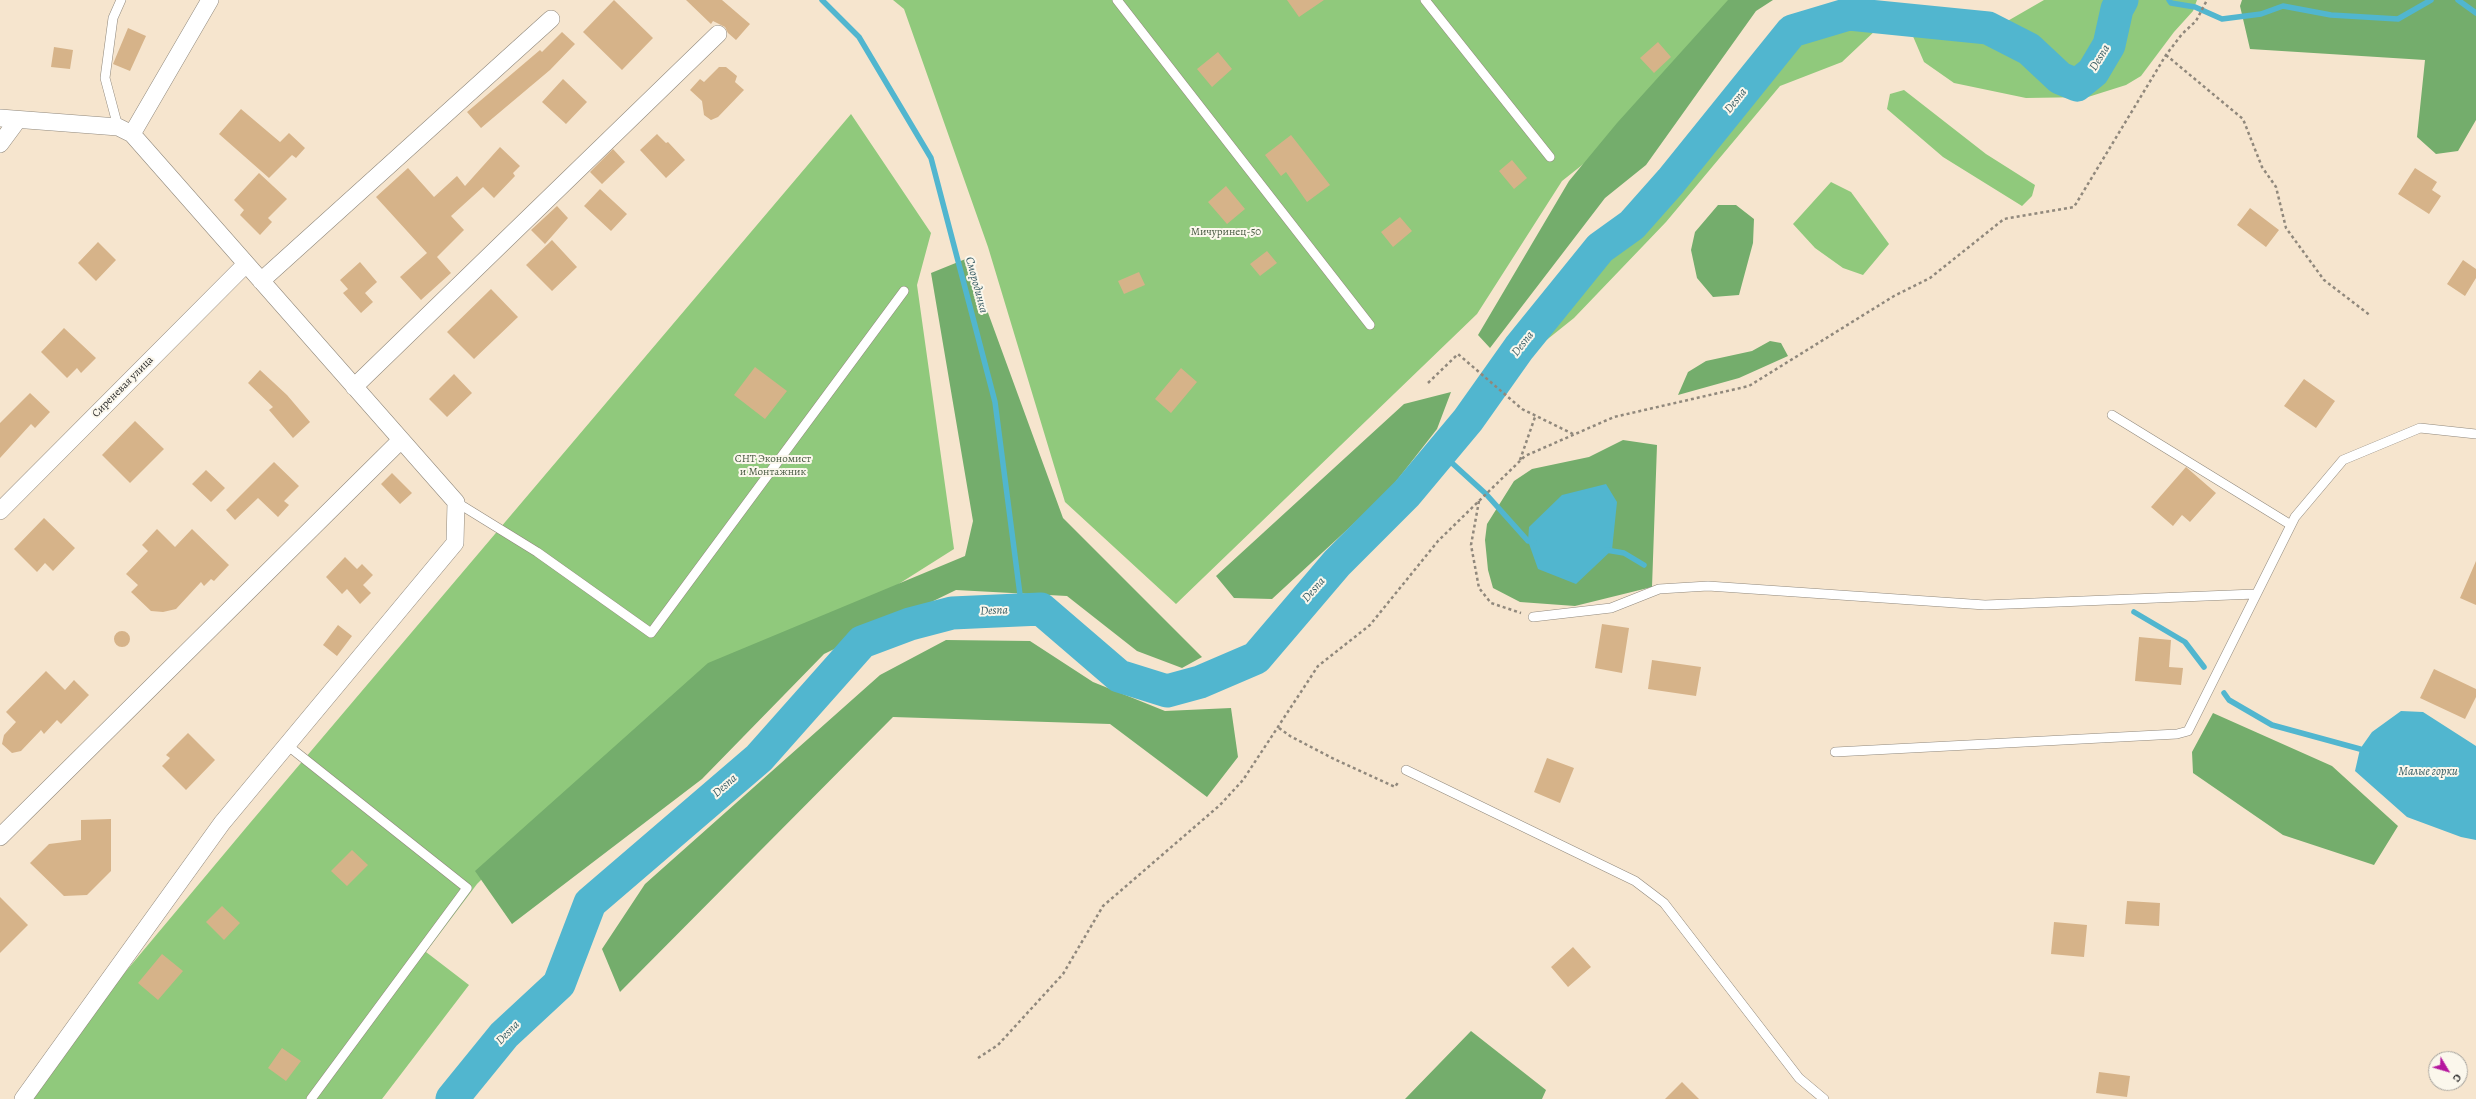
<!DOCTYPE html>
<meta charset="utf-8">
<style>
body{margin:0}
#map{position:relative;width:2476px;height:1099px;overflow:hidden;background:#f6e5ce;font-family:Alegreya,serif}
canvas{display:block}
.north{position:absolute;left:2428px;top:1051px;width:40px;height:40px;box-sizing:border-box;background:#fbf7ec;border:1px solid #a8a59f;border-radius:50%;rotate:128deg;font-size:11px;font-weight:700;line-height:16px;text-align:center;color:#2b2b2b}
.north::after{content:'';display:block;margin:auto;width:14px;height:18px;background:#b5179e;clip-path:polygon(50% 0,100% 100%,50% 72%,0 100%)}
</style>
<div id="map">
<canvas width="2476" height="1099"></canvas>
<div class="north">С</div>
</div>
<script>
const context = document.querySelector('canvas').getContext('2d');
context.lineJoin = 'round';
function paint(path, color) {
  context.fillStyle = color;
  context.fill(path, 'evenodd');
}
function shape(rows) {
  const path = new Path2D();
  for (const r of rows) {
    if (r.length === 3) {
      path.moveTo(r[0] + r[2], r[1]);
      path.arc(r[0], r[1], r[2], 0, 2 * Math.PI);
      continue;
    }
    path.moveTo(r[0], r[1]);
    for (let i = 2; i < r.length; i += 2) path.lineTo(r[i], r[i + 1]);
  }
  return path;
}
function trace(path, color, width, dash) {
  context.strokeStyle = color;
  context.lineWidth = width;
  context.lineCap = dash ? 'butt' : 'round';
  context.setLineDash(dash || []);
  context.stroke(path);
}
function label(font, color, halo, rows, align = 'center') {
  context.font = font + ' Alegreya,serif';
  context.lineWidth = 4;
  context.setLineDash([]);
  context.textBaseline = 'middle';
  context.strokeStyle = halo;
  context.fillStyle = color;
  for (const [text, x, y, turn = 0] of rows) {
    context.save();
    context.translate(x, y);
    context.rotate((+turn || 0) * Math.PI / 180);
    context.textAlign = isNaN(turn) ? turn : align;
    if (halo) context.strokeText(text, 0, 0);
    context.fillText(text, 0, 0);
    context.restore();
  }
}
paint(shape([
 [893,0,1739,0,1625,131,1562,181,1477,314,1176,604,1065,502,988,247,904,9],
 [2044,0,2197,0,2193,11,2174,32,2141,76,2126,85,2088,97,2026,98,1954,83,1924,62,1909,27,1985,34],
 [1846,20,1867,21,1877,29,1842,62,1780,86,1666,222,1574,318,1529,354,1509,349,1540,311,1606,252,1638,228,1794,35],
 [1904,90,1986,154,2035,185,2032,196,2022,206,1943,157,1887,109,1890,94],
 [851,114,931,233,917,285,954,549,734,688,553,808,477,884,426,952,469,985,382,1099,19,1099,250,823],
 [1831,182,1851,192,1889,244,1863,275,1843,268,1815,248,1793,224]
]), '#90c97c');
paint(shape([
 [1728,0,1773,0,1756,11,1646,165,1605,198,1490,348,1478,335,1569,181,1617,123],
 [2242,0,2476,0,2476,120,2458,151,2436,154,2417,137,2425,60,2250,49,2240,6],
 [1718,205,1736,205,1754,219,1753,243,1739,295,1713,297,1697,278,1691,250,1695,232],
 [968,258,1063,518,1202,657,1182,668,1137,651,1067,596,956,590,824,654,702,779,512,924,475,871,708,663,965,556,973,521,931,273],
 [1770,341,1781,343,1788,356,1739,378,1678,395,1688,372,1706,361,1752,351],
 [1451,392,1437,429,1387,493,1272,599,1234,598,1216,576,1404,404],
 [1623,440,1657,445,1652,587,1575,606,1520,602,1493,588,1488,570,1485,540,1487,524,1514,481,1532,469,1589,457],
 [946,640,1030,641,1093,682,1165,711,1231,708,1238,757,1207,797,1110,724,893,717,620,992,602,949,645,884,880,675],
 [2213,713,2332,766,2398,826,2374,865,2283,835,2193,773,2192,752],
 [1471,1031,1546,1090,1542,1099,1405,1099]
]), '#74ad6c');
paint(shape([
 [1606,484,1617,502,1612,550,1576,584,1538,569,1528,541,1529,527,1562,495],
 [2401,711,2423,712,2476,746,2476,840,2461,837,2407,817,2355,771,2360,749,2372,732]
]), '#51b6cf');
trace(shape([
 [822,0,859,37,931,158,995,402,1022,610],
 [2169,0,2171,3,2195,7,2222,19,2261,14,2283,6,2331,15,2398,19,2431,0],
 [2458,0,2476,13],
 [1441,453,1486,494,1528,541,1534,541],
 [1606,550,1624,553,1644,565],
 [2134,612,2185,642,2204,667],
 [2224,693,2229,700,2272,725,2360,749]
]), '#51b6cf', 5.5);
trace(shape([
 [452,1099,504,1035,559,984,590,903,759,758,862,642,910,624,952,613,1041,609,1119,676,1167,691,1200,682,1256,658,1337,563,1407,493,1468,420,1519,348,1600,248,1632,225,1671,181,1792,31,1849,14,1988,28,2029,49,2060,78,2077,85,2093,72,2109,45,2117,9,2122,0]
]), '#51b6cf', 33);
paint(shape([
 [614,0,653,38,622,70,583,32],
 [686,0,722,0,750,24,736,40,728,33,725,27,713,21,711,24],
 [1287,0,1324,0,1299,17],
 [128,28,146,36,130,71,113,64],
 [562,32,575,44,550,70,481,128,467,112,540,50,542,52],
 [1658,42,1671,57,1654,73,1640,58],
 [54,47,73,50,70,69,51,67],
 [1218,52,1232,69,1212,87,1197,69],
 [719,67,726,67,737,76,735,82,744,90,718,117,711,120,704,115,702,101,690,90,700,79,704,82],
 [563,79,587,102,566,124,542,102],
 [241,109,280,142,289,133,305,148,296,158,292,155,269,178,219,134],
 [657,134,666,143,668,142,685,160,666,178,640,150],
 [1291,135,1330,185,1307,202,1286,172,1281,176,1265,155],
 [500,147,520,166,513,173,515,176,494,198,483,187,451,216,464,230,437,257,451,273,421,300,400,277,427,253,376,197,408,168,434,197,457,176,465,186],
 [613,149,625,162,602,184,590,172],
 [1512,160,1527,178,1514,189,1499,171],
 [2415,168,2437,182,2432,190,2441,196,2429,214,2398,194],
 [259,173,287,199,268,218,272,222,260,235,240,215,244,210,234,200],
 [1226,186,1245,209,1227,224,1208,202],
 [600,189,627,214,611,231,584,206],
 [557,206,568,218,545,244,531,230],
 [2250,208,2279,230,2266,247,2237,225],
 [1400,217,1412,231,1393,247,1381,232],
 [552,240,577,267,552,291,526,265],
 [98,242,116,260,96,281,78,263],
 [1267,251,1277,263,1260,276,1250,264],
 [2463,260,2476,269,2476,278,2465,296,2447,284],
 [360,262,377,282,365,293,373,302,361,313,343,293,348,289,340,280],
 [1139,272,1145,285,1124,294,1118,281],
 [491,289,518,317,474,359,447,332],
 [64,328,96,358,81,373,77,368,67,378,41,352],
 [755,367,787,391,765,419,734,395],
 [1181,368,1197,382,1171,413,1155,399],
 [260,370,287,395,310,422,293,438,269,410,273,407,248,383],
 [454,374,472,393,447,417,429,399],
 [2304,379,2335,401,2316,428,2284,406],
 [30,393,50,412,35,428,31,424,0,458,0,423],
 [135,421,164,449,130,483,102,455],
 [274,462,299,486,284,501,289,505,278,517,258,498,235,520,226,510],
 [2186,467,2216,493,2190,522,2182,515,2173,526,2151,507],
 [206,470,225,488,211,502,192,484],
 [392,473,412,493,400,504,381,484],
 [44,518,75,548,53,571,45,563,37,572,14,549],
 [157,529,175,547,192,529,229,565,214,581,211,579,204,586,201,582,176,609,163,612,151,611,131,592,138,585,126,574,148,551,142,545],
 [345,557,357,569,362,564,373,575,363,585,371,593,360,604,347,589,342,594,326,577],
 [2476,561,2476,605,2460,598],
 [1602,624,1629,628,1622,673,1595,668],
 [338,625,352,636,337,656,323,645],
 [122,639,8],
 [2139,637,2171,640,2169,667,2183,668,2181,685,2135,681],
 [1652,660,1701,667,1696,696,1648,689],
 [2434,669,2476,689,2476,697,2465,719,2420,698],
 [46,671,65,690,74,680,89,695,61,724,57,720,44,734,41,730,21,751,12,753,2,744,4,735,16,722,6,712],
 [188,733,215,760,186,790,162,766,170,758,166,755],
 [1547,758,1574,768,1560,803,1534,792],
 [111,819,111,871,87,895,64,896,30,863,49,844,81,840,81,820],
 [352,850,368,865,347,886,331,871],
 [0,897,28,925,0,953],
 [2127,901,2160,903,2159,926,2125,924],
 [222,906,240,923,224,940,206,922],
 [2054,922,2087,925,2084,957,2051,954],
 [1573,947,1591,967,1568,987,1551,967],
 [162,954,183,971,158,1000,138,983],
 [282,1048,301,1061,286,1081,268,1068],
 [2099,1072,2130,1076,2127,1097,2096,1093],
 [1682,1082,1699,1099,1665,1099]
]), '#d6b389');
const lane = shape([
 [1117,0,1370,325],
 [1425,0,1550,157],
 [118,127,105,78,113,18,121,0],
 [2112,415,2291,525],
 [456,502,537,552,651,633,904,291],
 [1533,617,1611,608,1659,589,1708,586,1985,605,2255,594],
 [287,745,467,888,311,1099],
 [1835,752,2177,734,2188,731,2295,517,2343,460,2420,428,2476,434],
 [1406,770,1635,881,1664,903,1799,1078,1824,1099]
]);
const street = shape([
 [0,118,118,127,132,134,456,502,455,543,222,823,23,1099],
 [132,134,210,0],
 [0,144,17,121],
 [261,281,551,19],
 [354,387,718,34],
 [0,511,246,264],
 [0,837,401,440]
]);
trace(lane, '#90887c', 10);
trace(street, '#90887c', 18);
trace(shape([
 [2166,55,2243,119,2262,167,2276,187,2286,228,2324,280,2371,316],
 [1428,383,1458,354,1522,409,1573,434],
 [1520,460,1535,417],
 [1479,501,1471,545,1479,588,1491,603,1521,613],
 [1279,728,1290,736,1334,759,1395,787,1399,781],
 [978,1058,998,1045,1063,974,1103,906,1220,805,1243,780,1318,666,1370,625,1438,541,1525,456,1614,417,1749,386,1894,296,1930,278,2004,219,2074,207,2166,55,2182,34,2196,21,2207,0]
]), '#90887c', 2.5, [3, 3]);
trace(lane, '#fff', 9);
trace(street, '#fff', 17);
label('11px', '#495a43', '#fbf7ec', [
 ["Мичуринец-50",1226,232],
 ["СНТ Экономист",773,459],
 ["и Монтажник",773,472]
]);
label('11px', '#2b2b2b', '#fbf7ec', [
 ["Сиреневая улица",123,387,-45]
]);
label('italic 12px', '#385c64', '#fbf7ec', [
 ["Desna",2100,58,-59],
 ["Desna",1736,101,-51],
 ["Смородинка",976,285,75],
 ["Desna",1523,344,-52],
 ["Desna",1314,590,-49],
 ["Desna",994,611,-2],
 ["Малые горки",2428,772],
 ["Desna",725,786,-41],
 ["Desna",508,1033,-46]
]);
</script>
